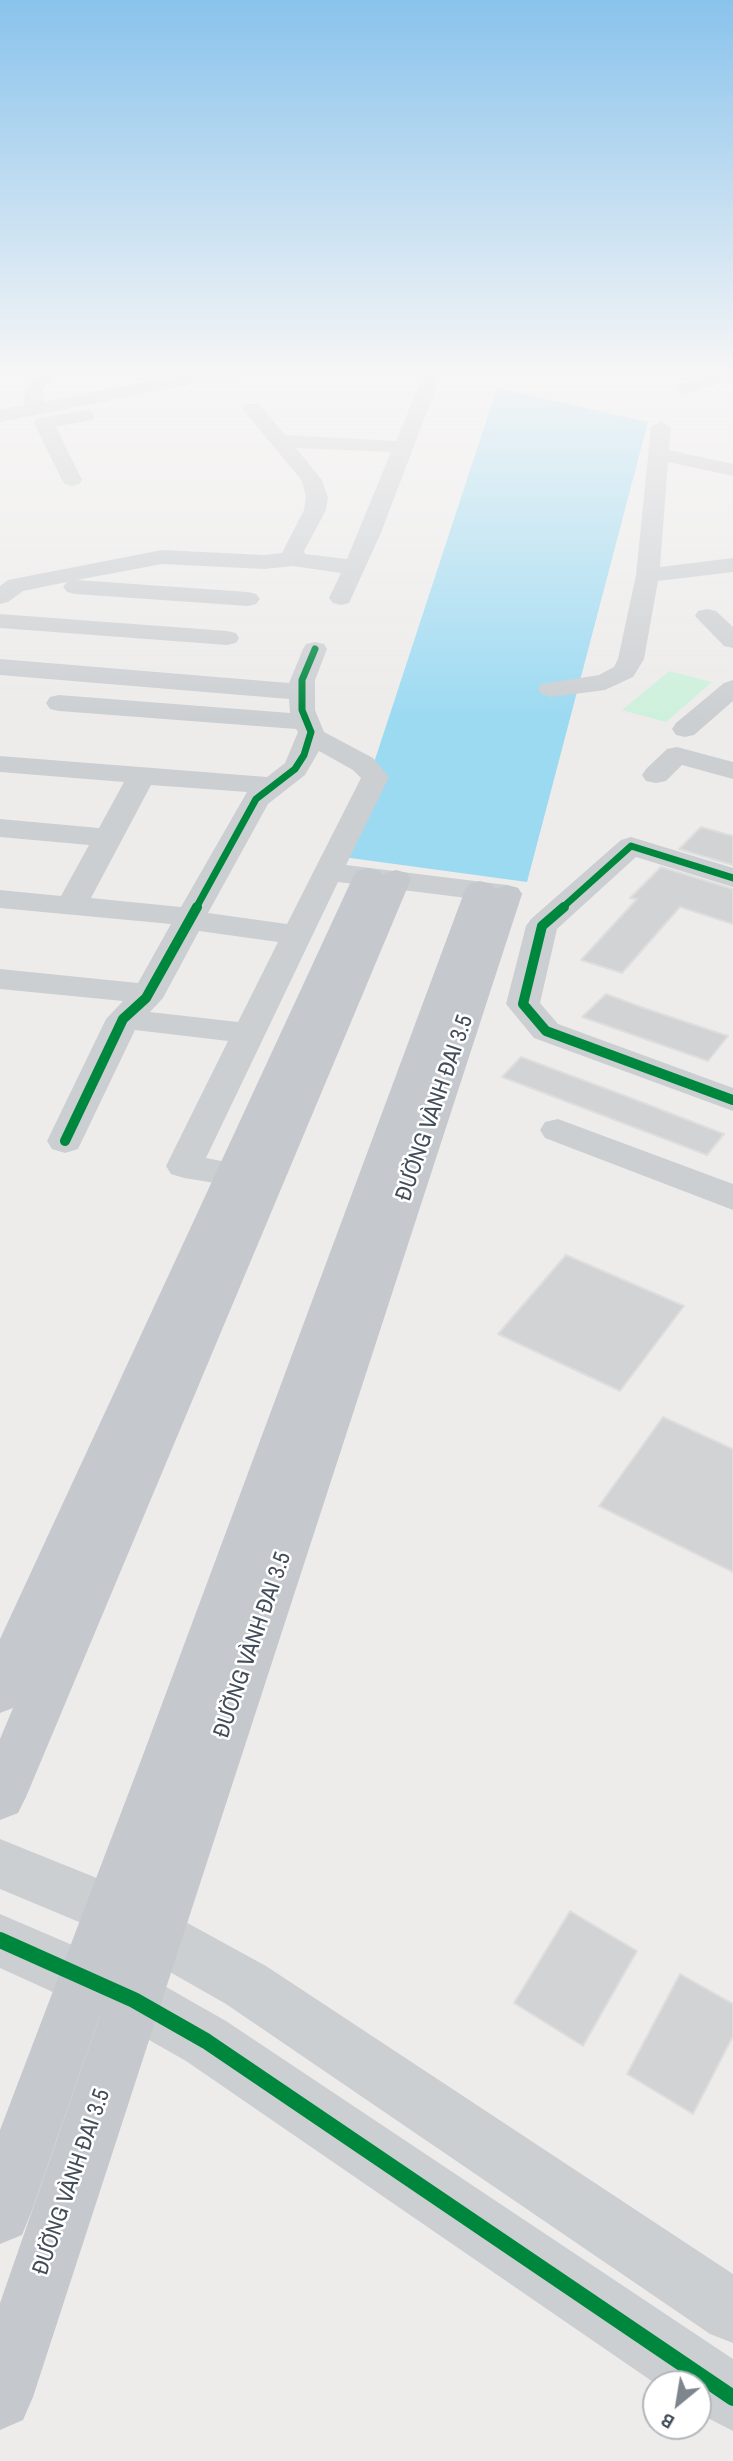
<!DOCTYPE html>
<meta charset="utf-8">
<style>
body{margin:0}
#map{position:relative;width:733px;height:2461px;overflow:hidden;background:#edeceb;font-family:"Archivo Narrow",sans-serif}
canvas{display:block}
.north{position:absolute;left:642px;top:2370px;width:70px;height:70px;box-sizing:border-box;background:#fff;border:2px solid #b3b8bd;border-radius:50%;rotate:210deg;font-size:19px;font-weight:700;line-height:28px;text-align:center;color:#424d5a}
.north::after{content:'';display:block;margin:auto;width:24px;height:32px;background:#7e858d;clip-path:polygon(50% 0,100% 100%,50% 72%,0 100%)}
</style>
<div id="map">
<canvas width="733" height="2461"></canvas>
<div class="north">B</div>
</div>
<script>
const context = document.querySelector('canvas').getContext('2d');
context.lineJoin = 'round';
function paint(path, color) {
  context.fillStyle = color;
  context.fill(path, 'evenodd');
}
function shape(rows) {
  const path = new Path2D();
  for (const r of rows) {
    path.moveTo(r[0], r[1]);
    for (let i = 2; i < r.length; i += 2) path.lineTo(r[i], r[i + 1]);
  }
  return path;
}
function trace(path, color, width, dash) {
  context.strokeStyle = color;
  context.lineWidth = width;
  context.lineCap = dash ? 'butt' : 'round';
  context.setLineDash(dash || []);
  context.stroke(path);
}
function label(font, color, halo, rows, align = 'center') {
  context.font = font + ' "Archivo Narrow",sans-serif';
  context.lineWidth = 5;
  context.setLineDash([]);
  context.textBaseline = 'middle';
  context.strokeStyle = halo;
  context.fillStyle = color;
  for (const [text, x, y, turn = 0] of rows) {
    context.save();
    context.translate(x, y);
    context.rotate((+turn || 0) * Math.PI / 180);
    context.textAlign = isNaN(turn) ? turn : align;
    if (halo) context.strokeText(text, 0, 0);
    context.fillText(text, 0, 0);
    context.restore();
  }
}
paint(shape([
 [669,671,712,682,666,722,622,710]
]), '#cdf0dc');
paint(shape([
 [497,388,648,422,527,882,343,857]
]), '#9cdaf2');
const building = shape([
 [701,827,733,836,733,865,679,849,701,827],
 [661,867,733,889,733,924,680,907,622,973,581,960,637,899,630,898,661,867],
 [606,994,641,1007,728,1036,708,1061,582,1017,606,994],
 [521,1057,623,1095,724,1134,707,1155,502,1077,521,1057],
 [566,1255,684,1306,620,1391,498,1334,566,1255],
 [663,1417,733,1449,733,1572,599,1506,663,1417],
 [570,1911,637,1951,583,2046,514,2003,570,1911],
 [680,1974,733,2004,733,2036,693,2114,627,2074,680,1974]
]);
paint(building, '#d2d3d4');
trace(building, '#dededf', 2);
paint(shape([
 [36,374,55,374,43,389,44,402,184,374,246,374,237,380,192,384,0,422,0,410,24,405,25,389,36,374],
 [413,374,435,374,438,383,380,535,349,603,341,605,333,603,329,598,341,573,293,566,264,569,162,564,77,580,248,592,256,594,260,599,256,604,248,606,75,594,67,592,63,587,67,582,23,591,8,602,0,604,0,586,8,580,162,550,264,555,282,553,304,510,306,497,302,481,245,412,242,408,245,404,259,404,285,435,396,441,420,383,413,374],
 [296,448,391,452,347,559,305,554,304,551,326,510,328,497,322,480,296,448],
 [711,374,733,374,733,379,685,395,676,389,678,385,711,374],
 [85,410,92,412,95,416,92,420,56,427,82,480,79,484,72,486,65,484,62,480,34,423,37,419,85,410],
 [661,421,671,427,669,450,733,464,733,476,668,462,660,567,733,558,733,572,658,581,644,659,633,677,605,690,551,697,542,694,538,689,542,684,599,675,614,667,618,659,636,575,651,427,661,421],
 [707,609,716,611,733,627,733,648,724,646,695,616,698,611,707,609],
 [0,614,227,631,236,633,239,638,236,643,227,645,0,628,0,614],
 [315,642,324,644,327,649,315,680,315,710,324,732,373,758,389,777,346,865,507,885,518,888,522,894,518,900,507,903,338,882,206,1158,247,1166,253,1174,247,1182,234,1186,184,1178,171,1174,166,1166,228,1041,135,1030,78,1149,65,1153,52,1149,47,1141,106,1019,123,1001,0,989,0,969,138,983,171,924,0,908,0,890,61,896,89,845,0,837,0,819,99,828,124,782,0,772,0,756,267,777,285,763,298,732,296,729,59,711,50,709,46,703,50,697,59,695,290,713,289,699,0,675,0,659,289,683,303,649,306,644,315,642],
 [319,751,353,770,361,778,287,924,208,913,268,804,305,775,319,751],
 [151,785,247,792,181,907,91,898,151,785],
 [199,931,278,942,238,1022,150,1012,163,998,199,931],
 [733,680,733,701,694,735,685,737,676,735,672,729,676,723,724,683,733,680],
 [677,747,733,762,733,779,682,765,666,781,656,783,646,781,642,775,646,769,667,749,677,747],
 [631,837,733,868,733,887,636,857,557,929,540,1003,558,1024,733,1088,733,1111,534,1038,506,1004,526,926,531,919,621,840,631,837],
 [558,1119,733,1184,733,1210,545,1138,540,1130,545,1122,558,1119],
 [0,1839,129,1891,266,1966,733,2274,733,2343,710,2334,226,2004,91,1927,0,1889,0,1839],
 [0,1914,154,1980,226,2021,733,2359,733,2431,698,2413,698,2384,656,2384,186,2061,114,2020,0,1968,0,1914]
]), '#cccfd2');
paint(shape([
 [368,868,379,871,383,876,385,873,396,870,407,873,411,879,26,1797,18,1813,0,1820,0,1739,13,1708,0,1713,0,1639,353,877,357,871,368,868],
 [480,881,491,884,495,889,507,885,518,888,522,894,33,2397,23,2420,0,2430,0,2303,135,1915,31,2213,22,2235,0,2244,0,2130,140,1763,465,890,469,884,480,881]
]), '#c5c9ce');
trace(shape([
 [196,908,256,799,295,769,304,755,311,732,302,710,302,680,315,649],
 [562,908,631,846,733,878]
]), '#00873e', 7);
trace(shape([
 [564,907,542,926,523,1004,546,1031,733,1100],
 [65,1141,123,1019,146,998,197,907]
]), '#00873e', 10);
trace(shape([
 [0,1940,134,2000,206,2041,733,2398]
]), '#00873e', 16);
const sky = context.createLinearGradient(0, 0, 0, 719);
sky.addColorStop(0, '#89c3ec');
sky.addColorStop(0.52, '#f7f6f6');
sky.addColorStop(1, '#f7f6f600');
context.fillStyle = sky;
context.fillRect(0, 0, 733, 719);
label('23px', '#424d5a', '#fff', [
 ["ĐƯỜNG VÀNH ĐAI 3.5",435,1108,-71],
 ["ĐƯỜNG VÀNH ĐAI 3.5",253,1645,-71],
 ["ĐƯỜNG VÀNH ĐAI 3.5",72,2182,-71]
]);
</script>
